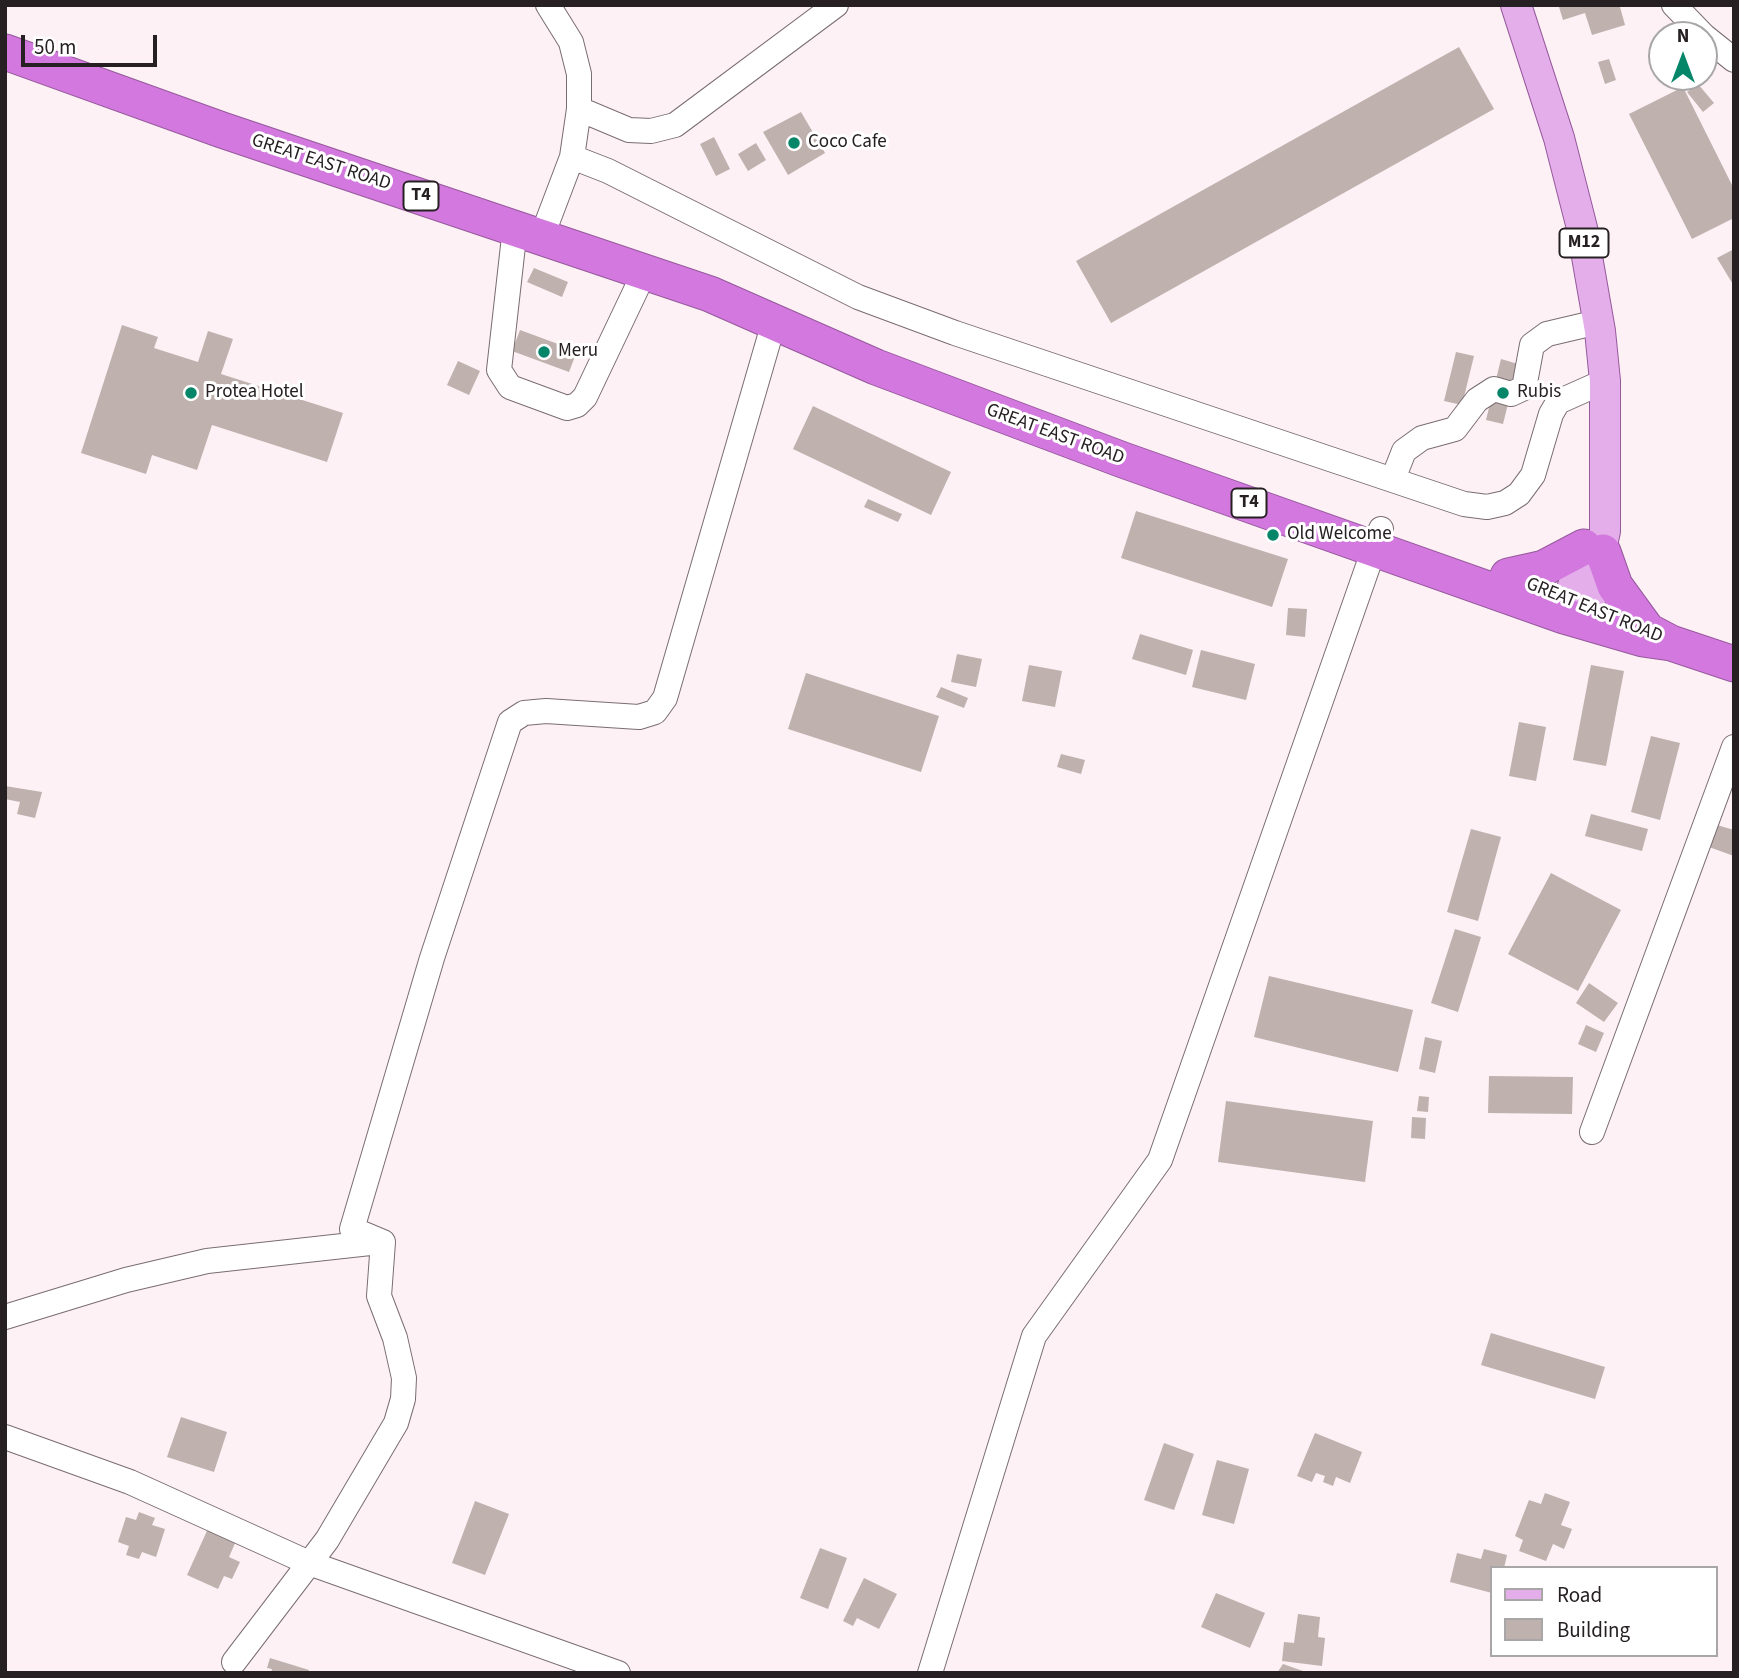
<!DOCTYPE html>
<style>
body{margin:0}
#map{position:relative;width:1739px;height:1678px;overflow:hidden;background:#fdf1f5;font-family:"Source Sans 3",sans-serif}
canvas{display:block}
.frame{position:absolute;inset:0;border:7px solid #262022;pointer-events:none}
.legend{position:absolute;left:1490px;top:1566px;width:228px;height:91px;box-sizing:border-box;background:#fff;border:2px solid #a8a6a7;margin:0;padding:9px 12px;list-style:none;font-size:21px;color:#262022}
.legend li{display:flex;align-items:center;gap:14px;height:35px}
.legend b{width:35px;border:2px solid #a8a6a7}
.north{position:absolute;left:1648px;top:21px;width:70px;height:70px;box-sizing:border-box;background:#fff;border:2px solid #a8a6a7;border-radius:50%;rotate:0deg;font-size:19px;font-weight:700;line-height:28px;text-align:center;color:#262022}
.north::after{content:'';display:block;margin:auto;width:24px;height:32px;background:#068669;clip-path:polygon(50% 0,100% 100%,50% 72%,0 100%)}
.scale{position:absolute;left:21px;top:35px;width:136px;height:32px;box-sizing:border-box;border:4px solid #262022;border-top:0;padding-left:9px;font-size:21px;line-height:24px;white-space:nowrap;color:#262022;-webkit-text-stroke:5px #fff;paint-order:stroke}
</style>
<div id="map">
<canvas width="1739" height="1678"></canvas>
<div class="frame"></div>
<ul class="legend">
<li><b style="height:9px;background:#e4aeeb"></b>Road</li>
<li><b style="height:19px;background:#bfb1ad"></b>Building</li>
</ul>
<div class="north">N</div>
<div class="scale">50 m</div>
</div>
<script>
const context = document.querySelector('canvas').getContext('2d');
context.lineJoin = 'round';
function paint(path, color) {
  context.fillStyle = color;
  context.fill(path, 'evenodd');
}
function shape(rows) {
  const path = new Path2D();
  for (const r of rows) {
    path.moveTo(r[0], r[1]);
    for (let i = 2; i < r.length; i += 2) path.lineTo(r[i], r[i + 1]);
  }
  return path;
}
function trace(path, color, width, dash) {
  context.strokeStyle = color;
  context.lineWidth = width;
  context.lineCap = dash ? 'butt' : 'round';
  context.setLineDash(dash || []);
  context.stroke(path);
}
function label(font, color, halo, rows, align = 'center') {
  context.font = font + ' "Source Sans 3",sans-serif';
  context.lineWidth = 6;
  context.setLineDash([]);
  context.textBaseline = 'middle';
  context.strokeStyle = halo;
  context.fillStyle = color;
  for (const [text, x, y, turn = 0] of rows) {
    context.save();
    context.translate(x, y);
    context.rotate((+turn || 0) * Math.PI / 180);
    context.textAlign = isNaN(turn) ? turn : align;
    if (halo) context.strokeText(text, 0, 0);
    context.fillText(text, 0, 0);
    context.restore();
  }
}
paint(shape([
 [1564,5,1625,5,1620,7,1625,25,1592,35,1585,13,1563,20,1559,7],
 [1459,47,1494,109,1111,323,1076,261],
 [1609,59,1616,80,1605,84,1598,62],
 [1698,84,1714,103,1703,112,1687,92],
 [1683,87,1734,189,1734,218,1692,239,1629,114],
 [801,112,825,153,788,175,763,132],
 [714,137,730,169,716,176,700,144],
 [756,143,766,160,748,171,738,154],
 [1734,249,1734,286,1717,258],
 [534,268,568,282,562,297,527,282],
 [122,325,158,337,154,348,198,362,208,331,233,339,221,374,343,413,327,462,212,425,197,470,152,455,146,474,81,453],
 [520,330,577,351,569,372,512,351],
 [1456,352,1474,356,1462,405,1444,401],
 [1501,359,1518,364,1503,424,1486,420],
 [458,361,480,371,469,395,447,385],
 [813,406,951,472,931,515,793,449],
 [868,499,902,514,898,522,864,507],
 [1136,511,1288,559,1272,607,1121,558],
 [1288,608,1307,609,1305,637,1286,635],
 [1140,634,1193,650,1186,675,1132,659],
 [1201,650,1255,664,1246,700,1192,687],
 [957,654,982,659,976,687,951,682],
 [1029,665,1062,671,1055,707,1022,701],
 [1591,665,1624,671,1606,766,1573,760],
 [806,673,939,716,921,772,788,729],
 [941,687,968,698,964,708,936,697],
 [1519,722,1546,727,1536,781,1509,776],
 [1651,736,1680,743,1660,820,1631,812],
 [1061,754,1085,760,1081,774,1057,767],
 [5,786,42,792,35,818,17,814,20,802,5,799],
 [1591,814,1648,829,1642,851,1585,836],
 [1717,825,1734,830,1734,856,1709,847],
 [1471,829,1501,837,1478,921,1447,912],
 [1551,873,1621,910,1578,991,1508,954],
 [1455,929,1481,937,1458,1012,1431,1003],
 [1269,976,1413,1010,1398,1072,1254,1037],
 [1589,983,1618,1003,1604,1022,1576,1003],
 [1586,1025,1604,1033,1596,1052,1578,1044],
 [1425,1037,1442,1041,1435,1073,1419,1069],
 [1489,1076,1573,1077,1572,1114,1488,1113],
 [1419,1096,1429,1097,1428,1112,1417,1111],
 [1226,1101,1373,1121,1365,1182,1218,1162],
 [1412,1117,1426,1118,1425,1139,1411,1138],
 [1491,1333,1605,1367,1595,1399,1481,1365],
 [181,1417,227,1432,214,1472,167,1457],
 [1315,1433,1362,1452,1350,1483,1336,1477,1333,1486,1323,1482,1325,1476,1316,1473,1312,1482,1297,1476],
 [1164,1443,1194,1454,1174,1510,1144,1500],
 [1217,1460,1249,1469,1234,1524,1202,1515],
 [1545,1493,1570,1502,1561,1525,1572,1529,1564,1549,1553,1544,1546,1561,1519,1551,1523,1540,1515,1536,1529,1500,1541,1504],
 [475,1501,509,1514,485,1575,452,1563],
 [139,1512,155,1518,152,1525,165,1529,156,1557,142,1552,139,1559,126,1555,129,1546,118,1542,126,1517,136,1520],
 [211,1522,239,1534,229,1557,240,1562,232,1579,224,1576,218,1589,187,1575],
 [820,1548,847,1558,828,1609,800,1598],
 [1484,1549,1507,1555,1504,1568,1492,1568,1492,1593,1450,1582,1457,1553,1481,1559],
 [864,1578,897,1594,879,1629,857,1618,853,1626,843,1621],
 [1216,1593,1265,1613,1250,1648,1201,1627],
 [1298,1614,1320,1617,1318,1637,1325,1638,1322,1666,1282,1661,1284,1642,1294,1643],
 [270,1658,309,1670,308,1673,271,1673,272,1669,267,1668],
 [1283,1664,1303,1671,1303,1673,1277,1673]
]), '#bfb1ad');
const minor = shape([
 [1674,5,1703,35],
 [1704,36,1734,60],
 [579,109,629,130,651,131,675,125,836,5],
 [572,157,608,171,858,297,955,333,1464,504,1487,507,1505,503,1519,494,1533,475,1551,414,1558,402,1605,381],
 [515,228,499,370,510,387,567,408,577,405,585,397,644,273],
 [542,236,572,157,579,109,579,74,571,42,548,5],
 [1393,479,1404,451,1422,438,1455,429,1477,400,1494,389,1511,394,1524,388,1532,345,1547,334,1598,322],
 [1592,1132,1734,747],
 [383,1242,352,1229,432,958,510,722,524,713,546,711,639,717,655,712,665,698,774,322],
 [5,1317,126,1280,207,1261,379,1242],
 [5,1437,130,1482,309,1563,618,1673],
 [234,1662,327,1540,396,1423,403,1399,404,1378,395,1338,379,1296,383,1242],
 [930,1673,1034,1336,1160,1160,1381,529]
]);
const major = shape([
 [1516,5,1559,138,1582,228,1600,331,1605,381,1605,531,1585,623],
 [1564,616,1585,546]
]);
const highway = shape([
 [5,52,222,130,710,294,876,367,1123,460,1564,616,1643,639,1671,643],
 [1603,552,1615,586,1647,630],
 [1508,576,1544,568,1584,547],
 [1652,633,1671,643,1734,664]
]);
trace(minor, '#7a6d71', 26);
trace(major, '#96599c', 32);
trace(highway, '#96599c', 37);
trace(minor, '#fff', 24);
trace(major, '#e4aeeb', 30);
trace(highway, '#d278de', 35);
for (const [x, y, r, color] of [
 [794,143,7,"#068669"],
 [544,352,7,"#068669"],
 [191,393,7,"#068669"],
 [1503,393,7,"#068669"],
 [1273,535,7,"#068669"]
]) {
  const dot = new Path2D();
  dot.arc(x, y, r, 0, 2 * Math.PI);
  context.fillStyle = color;
  context.fill(dot);
  trace(dot, '#fff', 2.5);
}
for (const [x, y, w] of [
 [421,196,35],
 [1584,243,49],
 [1249,503,35]
]) {
  const box = new Path2D();
  box.roundRect(x - w / 2, y - 14.5, w, 29, 5);
  context.fillStyle = '#fff';
  context.fill(box);
  trace(box, '#262022', 2);
}
label('bold 18px', '#262022', null, [
 ["T4",421,196],
 ["M12",1584,243],
 ["T4",1249,503]
]);
label('19px', '#262022', '#fff', [
 ["Coco Cafe",808,143],
 ["Meru",558,352],
 ["Protea Hotel",205,393],
 ["Rubis",1517,393],
 ["Old Welcome",1287,535]
], 'left');
label('19px', '#262022', '#fff', [
 ["GREAT EAST ROAD",321,163,18],
 ["GREAT EAST ROAD",1055,435,20],
 ["GREAT EAST ROAD",1594,611,22]
]);
</script>
